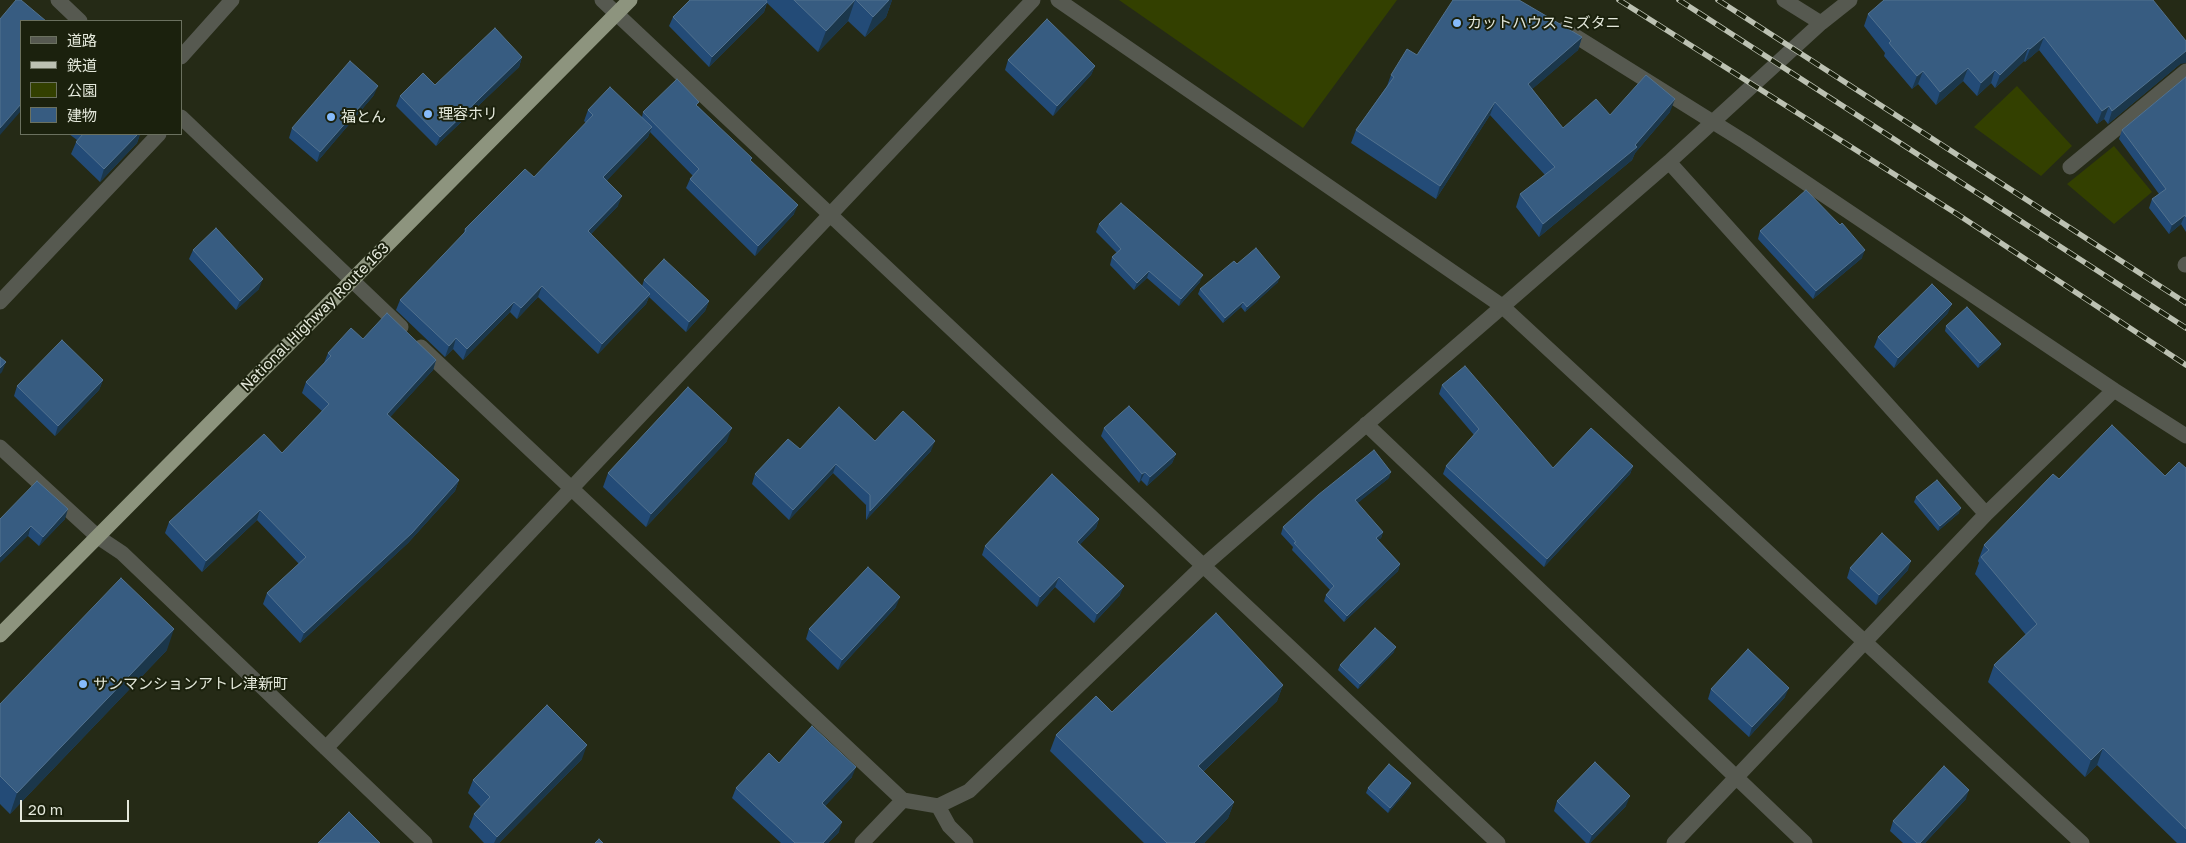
<!DOCTYPE html>
<meta charset="utf-8">
<style>
body{margin:0}
#map{position:relative;width:2186px;height:843px;overflow:hidden;background:#252a16;font-family:"Golos Text","Noto Sans JP",sans-serif}
canvas{display:block}
.legend{position:absolute;left:20px;top:20px;width:162px;height:115px;box-sizing:border-box;background:#1b210d;border:1px solid #6b715f;margin:0;padding:6px 9px;list-style:none;font-size:15px;color:#e4e8db}
.legend li{display:flex;align-items:center;gap:10px;height:25px}
.legend b{width:25px;border:1px solid #6b715f}
.scale{position:absolute;left:20px;top:800px;width:109px;height:22px;box-sizing:border-box;border:2px solid #e4e8db;border-top:0;padding-left:6px;font-size:15px;line-height:18px;white-space:nowrap;color:#e4e8db;-webkit-text-stroke:4px #1b210d;paint-order:stroke}
</style>
<div id="map">
<canvas width="2186" height="843"></canvas>
<ul class="legend">
<li><b style="height:6px;background:#565950"></b>道路</li>
<li><b style="height:6px;background:#bcc1b2"></b>鉄道</li>
<li><b style="height:14px;background:#334000"></b>公園</li>
<li><b style="height:14px;background:#375c81"></b>建物</li>
</ul>
<div class="scale">20 m</div>
</div>
<script>
const context = document.querySelector('canvas').getContext('2d');
context.lineJoin = 'round';
function paint(path, color) {
  context.fillStyle = color;
  context.fill(path, 'evenodd');
}
function shape(rows) {
  const path = new Path2D();
  for (const r of rows) {
    path.moveTo(r[0], r[1]);
    for (let i = 2; i < r.length; i += 2) path.lineTo(r[i], r[i + 1]);
  }
  return path;
}
function trace(path, color, width, dash) {
  context.strokeStyle = color;
  context.lineWidth = width;
  context.lineCap = dash ? 'butt' : 'round';
  context.setLineDash(dash || []);
  context.stroke(path);
}
function label(font, color, halo, rows, align = 'center') {
  context.font = font + ' "Golos Text","Noto Sans JP",sans-serif';
  context.lineWidth = 4;
  context.setLineDash([]);
  context.textBaseline = 'middle';
  context.strokeStyle = halo;
  context.fillStyle = color;
  for (const [text, x, y, turn = 0] of rows) {
    context.save();
    context.translate(x, y);
    context.rotate((+turn || 0) * Math.PI / 180);
    context.textAlign = isNaN(turn) ? turn : align;
    if (halo) context.strokeText(text, 0, 0);
    context.fillText(text, 0, 0);
    context.restore();
  }
}
paint(shape([
 [1119,0,1397,0,1303,128],
 [2017,86,2072,146,2041,176,1974,127],
 [2114,146,2152,192,2114,224,2067,184]
]), '#334000');
trace(shape([
 [181,57,232,0],
 [2070,167,2186,71],
 [0,302,159,134]
]), '#565950', 15);
trace(shape([
 [58,0,80,21],
 [602,0,1498,843],
 [1784,0,1821,23],
 [1564,29,1745,142,2114,390],
 [181,117,401,327],
 [1669,162,1986,514],
 [2185,265,2186,264],
 [421,347,903,800,938,806,969,791,1203,566,1669,162,1821,23,1850,0],
 [1366,424,1805,843],
 [0,447,98,537],
 [326,748,1033,0],
 [938,806,949,826,966,843],
 [862,843,903,800],
 [1674,843,1986,514,2114,390,2186,436]
]), '#565950', 15);
trace(shape([
 [1058,0,1502,306,2082,843],
 [98,537,122,553,425,843]
]), '#565950', 15);
trace(shape([
 [0,635,630,0]
]), '#8d947e', 15);
const rail = shape([
 [1619,0,1957,214,2186,365],
 [1679,0,2186,328],
 [1718,0,2186,303]
]);
trace(rail, '#bcc1b2', 5.5);
trace(rail, '#1b210d', 4, [11]);
paint(shape([
 [690,0,892,0,886,17,865,37,848,21,818,52,767,3,764,12,709,67,669,26,673,17],
 [1884,0,2180,64,2108,124,2104,119,2097,124,2039,50,2025,62,2024,61,1995,88,1991,83,1977,96,1963,81,1936,105,1918,84,1912,89,1884,56,1885,53,1864,26,1868,14],
 [1582,37,1578,50,1532,89,1563,128,1610,115,1670,112,1635,153,1632,160,1539,237,1516,207,1520,194,1545,175,1490,115,1436,199,1351,143,1356,130,1387,86,1391,75,1417,55],
 [522,57,519,67,436,146,396,106,400,96],
 [1008,60,1095,66,1091,75,1053,116,1005,70],
 [2186,77,2186,232,2181,224,2169,234,2149,208,2152,199,2159,194,2119,139,2122,130],
 [374,95,317,162,289,138,292,128],
 [698,106,751,161,794,214,755,256,686,188,690,179,693,176,650,132,648,137,607,180,618,206,591,234,642,286,644,280,709,301,705,311,686,332,649,297,646,304,598,354,538,297,517,319,510,312,463,360,453,349,445,357,396,310,400,300,463,235,465,229,534,177,586,123,584,121,588,110,642,117,643,112],
 [69,134,140,134,137,143,100,182,71,154,77,140],
 [1099,224,1200,282,1179,306,1147,278,1134,290,1110,265,1112,257,1117,253,1096,232],
 [1760,231,1862,258,1813,299,1758,239],
 [193,250,259,289,236,310,189,259],
 [1237,264,1278,282,1245,312,1241,307,1223,323,1198,294,1200,289],
 [1948,313,1894,368,1874,347,1878,337],
 [1946,326,2001,344,1999,349,1978,368,1945,331],
 [363,339,436,360,433,370,390,417,459,480,455,491,408,543,300,643,263,604,267,593,299,564,257,520,202,572,165,533,169,522,282,453,322,411,302,393,306,382,324,363,328,353],
 [103,380,99,390,55,436,14,396,17,386],
 [1442,385,1553,468,1633,466,1630,474,1544,567,1443,474,1446,466,1474,435,1439,394],
 [1104,428,1176,454,1172,463,1147,486,1141,480,1139,483,1101,436],
 [727,441,646,527,603,487,608,473],
 [875,441,931,451,866,520,866,505,833,473,789,520,752,484,755,474,800,449],
 [2186,468,2186,843,2177,843,2097,765,2085,777,1988,682,1994,665,2026,635,1975,574,1979,563,1978,561,1984,545,2059,479,2165,476],
 [1389,478,1357,503,1383,532,1381,538,1378,540,1400,564,1398,571,1344,622,1324,601,1326,595,1330,590,1292,550,1293,547,1281,534,1283,527],
 [37,481,65,519,39,546,28,536],
 [1916,497,1959,513,1938,531,1914,502],
 [1099,519,1096,528,1080,544,1120,595,1094,623,1055,587,1037,607,982,555,985,546],
 [1850,568,1908,570,1876,605,1847,578],
 [896,607,838,670,806,639,809,629],
 [167,650,10,814,0,804,0,704],
 [1394,652,1358,689,1338,670,1340,665],
 [1283,685,1277,701,1203,772,1234,802,1228,818,1204,843,1144,843,1050,751,1056,735,1112,712],
 [1711,689,1785,697,1749,737,1708,699],
 [582,759,499,843,484,843,469,827,474,814,481,807,468,793,473,780],
 [779,763,852,777,825,806,839,832,828,843,781,843,732,798,736,788],
 [1411,783,1409,788,1388,813,1366,793,1368,788],
 [1966,799,1925,843,1903,843,1890,831,1893,821],
 [1557,801,1626,806,1590,843,1586,843,1554,811]
]), '#234b77');
paint(shape([
 [855,0,848,21,818,52,826,31],
 [889,0,892,0,886,17,865,37,873,17],
 [767,2,764,12,709,67,712,57],
 [1582,37,1578,50,1523,97,1528,84],
 [2044,37,2039,50,2025,62,2030,49],
 [2028,48,2024,61,1995,88,2000,75],
 [2185,51,2186,51,2186,63,2180,64,2108,124,2112,111],
 [522,57,519,67,436,146,440,137],
 [1095,66,1091,75,1053,116,1057,106],
 [1968,68,1963,81,1936,105,1940,92],
 [1995,70,1991,83,1977,96,1981,83],
 [1923,71,1918,84,1912,89,1917,76],
 [378,86,374,95,317,162,320,152],
 [1675,99,1670,112,1635,153,1632,160,1539,237,1543,224,1635,145],
 [1495,102,1490,115,1436,199,1440,186],
 [21,104,21,111,0,135,0,128],
 [2109,106,2104,119,2097,124,2102,111],
 [652,127,648,137,600,188,603,177],
 [138,134,140,134,137,143,100,182,104,169],
 [622,196,618,206,584,241,588,231],
 [798,205,794,214,755,256,758,246],
 [2185,215,2181,224,2169,234,2172,225],
 [1865,250,1862,258,1813,299,1816,291],
 [1149,271,1147,278,1134,290,1137,283],
 [1203,275,1200,282,1179,306,1181,299],
 [1280,277,1278,282,1245,312,1247,307],
 [263,279,259,289,236,310,240,301],
 [542,286,538,297,517,319,521,308],
 [650,294,646,304,598,354,602,344],
 [709,301,705,311,686,332,689,322],
 [514,302,510,312,463,360,467,349],
 [1243,302,1241,307,1223,323,1225,318],
 [1952,304,1948,313,1894,368,1898,358],
 [456,338,453,349,445,357,449,346],
 [2001,344,1999,349,1978,368,1980,363],
 [436,360,433,370,383,425,387,414],
 [6,362,2,372,0,374,0,368],
 [103,380,99,390,55,436,58,426],
 [732,428,727,441,646,527,651,514],
 [935,441,931,451,866,520,870,511],
 [1176,454,1172,463,1147,486,1150,477],
 [836,464,833,473,789,520,793,510],
 [1633,466,1630,474,1544,567,1547,559],
 [1145,472,1141,480,1139,483,1142,474],
 [1391,472,1389,478,1353,507,1355,500],
 [459,480,455,491,408,543,300,643,304,633],
 [1961,508,1959,513,1938,531,1940,526],
 [68,509,65,519,39,546,43,537],
 [260,510,257,520,202,572,206,561],
 [1099,519,1096,528,1074,551,1077,542],
 [31,526,28,536,0,563,0,557],
 [1383,532,1381,538,1373,544,1376,538],
 [1911,561,1908,570,1876,605,1879,595],
 [1400,564,1398,571,1344,622,1347,616],
 [1059,577,1055,587,1037,607,1040,597],
 [1124,586,1120,595,1094,623,1097,614],
 [900,597,896,607,838,670,842,660],
 [174,629,167,650,10,814,17,793],
 [1396,647,1394,652,1358,689,1360,684],
 [1283,685,1277,701,1192,782,1198,766],
 [1789,688,1785,697,1749,737,1752,727],
 [587,745,582,759,499,843,494,843,497,837],
 [2103,748,2097,765,2085,777,2091,760],
 [856,767,852,777,819,813,822,803],
 [1411,783,1409,788,1388,813,1390,808],
 [1969,790,1966,799,1925,843,1920,843],
 [1630,796,1626,806,1590,843,1589,843,1592,835],
 [1234,802,1228,818,1204,843,1194,843],
 [842,822,839,832,828,843,823,843]
]), '#1b374b');
const building = shape([
 [16,0,21,0,46,21,21,21,21,104,0,128,0,19,16,0],
 [690,0,766,0,767,2,712,57,673,17,690,0],
 [794,0,855,0,826,31,794,0],
 [856,0,889,0,873,17,856,0],
 [1453,0,1519,0,1582,37,1528,84,1563,128,1596,99,1610,115,1646,75,1675,99,1635,145,1637,147,1543,224,1520,194,1555,167,1495,102,1440,186,1356,130,1394,77,1391,75,1407,49,1417,55,1453,0],
 [1884,0,2153,0,2186,41,2186,51,2112,111,2109,106,2102,111,2044,37,2030,49,2028,48,2000,75,1995,70,1981,83,1968,68,1940,92,1923,71,1917,76,1889,43,1891,41,1868,14,1884,0],
 [1047,19,1095,66,1057,106,1008,60,1047,19],
 [495,28,522,57,440,137,400,96,423,73,435,85,495,28],
 [350,61,378,86,320,152,292,128,350,61],
 [2186,77,2186,217,2185,215,2172,225,2152,199,2166,189,2122,130,2186,77],
 [677,79,699,102,696,105,752,158,750,160,798,205,758,246,690,179,699,169,643,112,677,79],
 [610,87,652,127,603,177,622,196,588,231,650,294,602,344,542,286,521,308,514,302,467,349,456,338,449,346,400,300,466,231,465,229,525,169,534,177,593,115,588,110,610,87],
 [83,134,138,134,104,169,76,142,83,134],
 [1806,190,1840,225,1842,223,1865,250,1816,291,1760,231,1806,190],
 [1121,203,1203,275,1181,299,1149,271,1137,283,1112,257,1121,249,1099,224,1121,203],
 [216,228,263,279,240,301,193,250,216,228],
 [1256,248,1280,277,1247,307,1243,302,1225,318,1200,289,1234,261,1237,264,1256,248],
 [664,259,709,301,689,322,644,280,664,259],
 [1932,284,1952,304,1898,358,1878,337,1932,284],
 [1967,307,2001,344,1980,363,1946,326,1967,307],
 [387,313,436,360,387,414,459,480,412,533,304,633,267,593,306,557,260,510,206,561,169,522,264,434,282,453,329,404,306,382,331,356,328,353,351,328,363,339,387,313],
 [62,340,103,380,58,426,17,386,62,340],
 [0,357,6,362,0,368,0,357],
 [1465,366,1553,468,1591,428,1633,466,1547,559,1446,466,1479,429,1442,385,1465,366],
 [688,387,732,428,651,514,608,473,688,387],
 [1129,406,1176,454,1150,477,1145,472,1142,474,1104,428,1129,406],
 [839,407,875,441,903,411,935,441,870,511,870,495,836,464,793,510,755,474,788,439,800,449,839,407],
 [2112,425,2165,476,2179,462,2186,468,2186,829,2103,748,2091,760,1994,665,2037,624,1981,557,1989,550,1984,545,2053,474,2059,479,2112,425],
 [1374,450,1391,472,1355,500,1383,532,1376,538,1400,564,1347,616,1326,595,1334,586,1294,543,1296,542,1283,527,1318,495,1374,450],
 [1052,474,1099,519,1077,542,1124,586,1097,614,1059,577,1040,597,985,546,1052,474],
 [1937,480,1961,508,1940,526,1916,497,1937,480],
 [37,481,68,509,43,537,31,526,0,557,0,519,37,481],
 [1882,533,1911,561,1879,595,1850,568,1882,533],
 [868,567,900,597,842,660,809,629,868,567],
 [121,578,174,629,17,793,0,776,0,704,121,578],
 [1216,613,1283,685,1198,766,1234,802,1194,843,1167,843,1056,735,1096,696,1112,712,1216,613],
 [1375,628,1396,647,1360,684,1340,665,1375,628],
 [1748,649,1789,688,1752,727,1711,689,1748,649],
 [547,705,587,745,497,837,474,814,490,797,473,780,547,705],
 [812,726,856,767,822,803,842,822,823,843,795,843,736,788,769,753,779,763,812,726],
 [1595,762,1630,796,1592,835,1557,801,1595,762],
 [1389,764,1411,783,1390,808,1368,788,1389,764],
 [1944,766,1969,790,1920,843,1917,843,1893,821,1944,766],
 [349,812,380,843,318,843,349,812],
 [599,839,603,843,595,843,599,839]
]);
paint(building, '#375c81');
trace(building, '#52728f', 1);
for (const [x, y, r, color] of [
 [1457,23,5,"#86bbfb"],
 [428,114,5,"#86bbfb"],
 [331,117,5,"#86bbfb"],
 [83,684,5,"#86bbfb"]
]) {
  const dot = new Path2D();
  dot.arc(x, y, r, 0, 2 * Math.PI);
  context.fillStyle = color;
  context.fill(dot);
  trace(dot, '#1b210d', 2);
}
label('15px', '#e4e8db', '#1b210d', [
 ["カットハウス ミズタニ",1467,23],
 ["理容ホリ",438,114],
 ["福とん",341,117],
 ["サンマンションアトレ津新町",93,684]
], 'left');
label('15px', '#e4e8db', '#1b210d', [
 ["National Highway Route 163",315,317,-45]
]);
</script>
